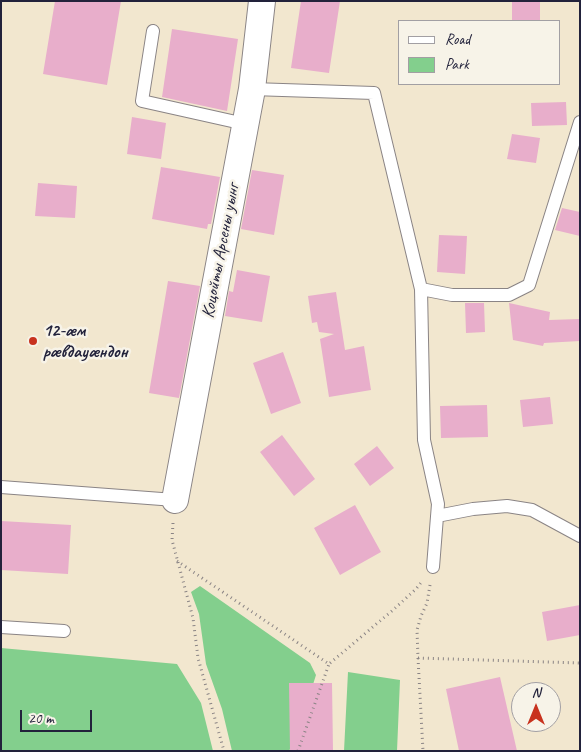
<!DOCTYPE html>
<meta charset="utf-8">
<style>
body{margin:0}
#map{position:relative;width:581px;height:752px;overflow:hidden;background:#f2e7cf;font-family:Caveat,sans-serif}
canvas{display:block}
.frame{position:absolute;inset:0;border:2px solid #22223b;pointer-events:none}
.legend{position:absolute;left:398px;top:20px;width:162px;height:65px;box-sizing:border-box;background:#f7f3e8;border:1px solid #a29fa3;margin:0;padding:6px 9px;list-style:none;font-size:15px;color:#22223b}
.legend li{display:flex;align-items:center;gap:10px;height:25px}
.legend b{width:25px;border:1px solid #a29fa3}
.north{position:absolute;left:511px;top:682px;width:50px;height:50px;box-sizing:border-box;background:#f7f3e8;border:1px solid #a29fa3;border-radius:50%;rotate:0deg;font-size:14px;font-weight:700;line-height:20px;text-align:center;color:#22223b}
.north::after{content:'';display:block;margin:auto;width:18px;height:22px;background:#c8321e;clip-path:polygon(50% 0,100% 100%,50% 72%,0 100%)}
.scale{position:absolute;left:20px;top:710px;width:72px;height:22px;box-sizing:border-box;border:2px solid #22223b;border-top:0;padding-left:6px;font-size:15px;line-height:18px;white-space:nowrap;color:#22223b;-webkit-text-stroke:4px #f7f3e8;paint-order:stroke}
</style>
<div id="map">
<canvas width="581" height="752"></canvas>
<div class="frame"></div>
<ul class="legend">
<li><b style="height:6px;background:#fff"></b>Road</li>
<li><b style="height:14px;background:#83cf8d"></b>Park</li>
</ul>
<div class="north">N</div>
<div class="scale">20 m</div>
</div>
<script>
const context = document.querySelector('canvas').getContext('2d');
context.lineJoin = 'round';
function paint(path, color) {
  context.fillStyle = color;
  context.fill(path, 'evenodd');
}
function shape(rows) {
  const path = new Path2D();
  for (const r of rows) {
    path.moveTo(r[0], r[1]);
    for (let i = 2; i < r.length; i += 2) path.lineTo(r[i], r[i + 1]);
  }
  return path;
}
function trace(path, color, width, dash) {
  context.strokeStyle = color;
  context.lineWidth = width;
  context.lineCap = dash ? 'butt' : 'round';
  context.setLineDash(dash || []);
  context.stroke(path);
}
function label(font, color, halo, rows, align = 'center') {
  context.font = font + ' Caveat,sans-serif';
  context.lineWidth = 5;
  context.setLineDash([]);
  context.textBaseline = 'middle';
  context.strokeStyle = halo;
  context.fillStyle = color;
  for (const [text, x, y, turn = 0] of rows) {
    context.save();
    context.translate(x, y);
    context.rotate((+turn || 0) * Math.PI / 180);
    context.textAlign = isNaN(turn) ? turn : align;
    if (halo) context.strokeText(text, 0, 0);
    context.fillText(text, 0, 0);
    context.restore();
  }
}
paint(shape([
 [200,586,310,663,316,675,297,735,289,751,232,751,222,709,206,664,199,614,191,592],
 [1,648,177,664,201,703,213,751,1,751],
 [348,672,400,680,397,751,344,751]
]), '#83cf8d');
paint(shape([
 [55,1,121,1,107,85,43,74],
 [301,1,340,1,329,73,291,68],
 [512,1,540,1,540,21,512,21],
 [172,29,238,39,227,111,162,97],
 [566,102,567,125,532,126,531,103],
 [132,117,166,123,161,159,127,154],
 [512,134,540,138,536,163,507,159],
 [161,167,220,177,211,224,208,224,207,229,152,219],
 [252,170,284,175,274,235,241,229],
 [38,183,77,186,75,218,35,216],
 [562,208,580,212,580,236,555,230],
 [439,235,467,236,465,274,437,272],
 [237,270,270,276,262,322,225,316,229,291,233,292],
 [168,281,200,286,179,398,149,393],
 [336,292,345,350,364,346,371,390,329,397,320,339,334,334,319,332,317,322,312,323,308,296],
 [465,303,484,303,485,332,466,333],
 [509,303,550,312,549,320,580,319,580,341,544,343,543,346,513,340],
 [283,352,301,403,271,414,253,363],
 [550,397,553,424,523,427,520,400],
 [487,405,488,437,441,438,440,406],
 [282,435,315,479,294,496,260,452],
 [377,446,394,468,370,486,354,464],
 [355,505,381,552,340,575,314,528],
 [1,521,71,525,68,574,1,570],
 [580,605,580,635,547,641,542,612],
 [500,677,517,751,459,751,446,689],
 [289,683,332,683,333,751,290,751]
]), '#e8aecb');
const service = shape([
 [153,31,142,101,245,124],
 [252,89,374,93,421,289,424,440,438,504,433,567],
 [421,289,452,295,509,295,529,285,580,122],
 [1,487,175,500],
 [437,516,473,509,507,506,532,510,580,536],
 [1,627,64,631]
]);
const minor = shape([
 [175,500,252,89,262,1]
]);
trace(service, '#8a8485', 14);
trace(minor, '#8a8485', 28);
trace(shape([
 [173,523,172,540,193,618,198,658,224,751],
 [177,561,329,664,393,610,416,589,423,580],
 [430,585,427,603,421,616,417,630,418,658,580,663],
 [418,658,423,751],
 [298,751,329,664]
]), '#8a8485', 3, [1, 4]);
trace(service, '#fff', 12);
trace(minor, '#fff', 26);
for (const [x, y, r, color] of [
 [33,341,5,"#c8321e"]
]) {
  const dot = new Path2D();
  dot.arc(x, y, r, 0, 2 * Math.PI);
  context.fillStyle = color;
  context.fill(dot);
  trace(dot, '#f7f3e8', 2);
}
label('18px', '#22223b', '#f7f3e8', [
 ["Коцойты Арсены уынг",221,251,-79]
]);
label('bold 18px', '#22223b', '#f7f3e8', [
 ["12-æм",43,331],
 ["рӕвдауӕндон",43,352]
], 'left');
</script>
